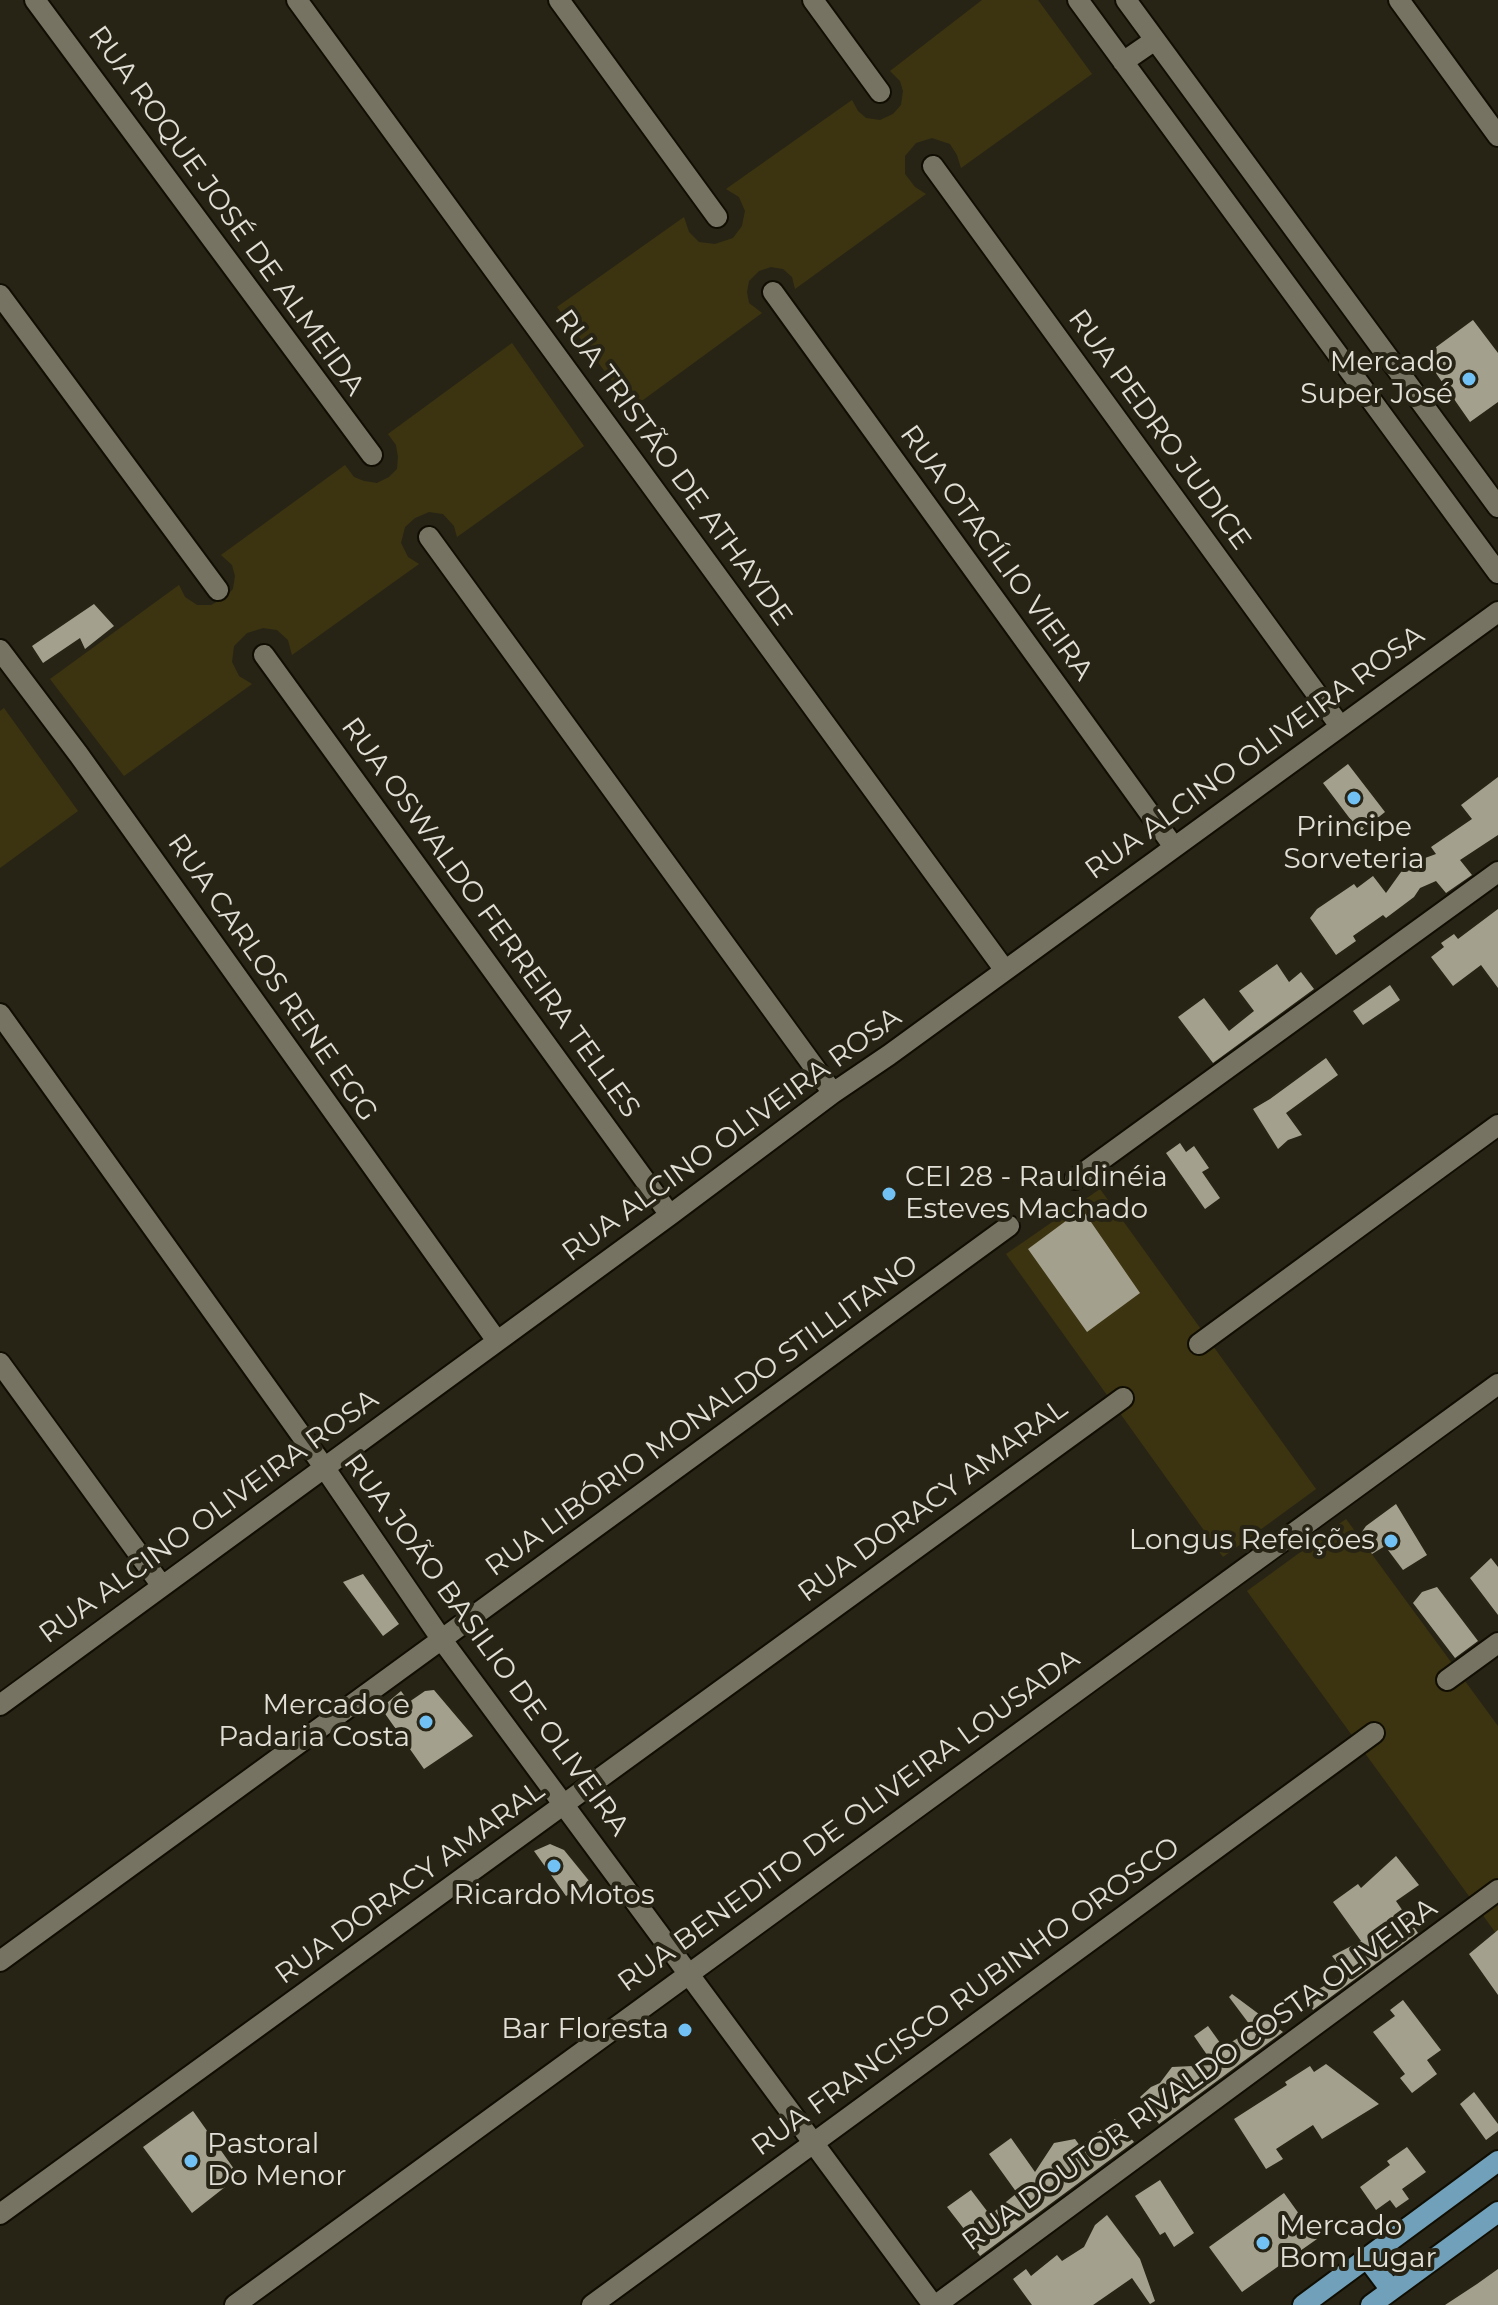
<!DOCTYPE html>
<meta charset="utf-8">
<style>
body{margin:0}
canvas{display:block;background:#272415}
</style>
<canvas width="1498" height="2305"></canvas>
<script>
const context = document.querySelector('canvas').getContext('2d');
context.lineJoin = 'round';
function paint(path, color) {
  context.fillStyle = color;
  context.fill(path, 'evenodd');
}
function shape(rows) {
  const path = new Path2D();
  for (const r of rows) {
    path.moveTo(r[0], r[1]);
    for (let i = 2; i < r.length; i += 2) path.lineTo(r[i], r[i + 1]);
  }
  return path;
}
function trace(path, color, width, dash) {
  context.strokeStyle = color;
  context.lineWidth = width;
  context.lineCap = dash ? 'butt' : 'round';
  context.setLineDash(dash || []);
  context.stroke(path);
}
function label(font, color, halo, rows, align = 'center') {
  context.font = font + ' Montserrat,sans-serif';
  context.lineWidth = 8;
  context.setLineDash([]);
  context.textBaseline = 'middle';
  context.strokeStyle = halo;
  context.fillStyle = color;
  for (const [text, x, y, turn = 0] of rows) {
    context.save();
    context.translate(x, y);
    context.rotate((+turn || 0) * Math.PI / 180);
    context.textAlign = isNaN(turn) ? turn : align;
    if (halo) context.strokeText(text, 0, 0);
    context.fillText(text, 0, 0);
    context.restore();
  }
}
paint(shape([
 [982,0,1038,0,1092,74,961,168,957,155,950,144,932,138,916,143,905,156,905,174,915,187,926,194,795,289,792,277,783,269,771,267,759,271,749,281,747,292,749,303,762,313,632,408,557,307,684,217,689,232,699,242,715,244,733,238,742,226,745,211,739,197,726,189,852,100,858,111,866,118,880,120,893,114,901,105,903,91,900,81,890,71],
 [512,343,584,446,457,537,454,526,443,514,429,512,415,518,405,527,401,543,408,557,419,564,292,655,288,640,277,630,263,628,247,633,234,646,232,662,239,676,252,684,124,776,50,679,179,585,185,597,197,605,211,605,224,598,233,589,235,576,232,565,221,555,345,465,354,477,364,481,377,483,389,477,397,469,398,457,396,445,388,434],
 [4,708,78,811,0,868,0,711],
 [1100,1189,1316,1489,1223,1557,1006,1254],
 [1346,1519,1498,1726,1498,1936,1247,1591]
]), '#3c3410');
paint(shape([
 [1473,320,1498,353,1498,402,1470,422,1424,356],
 [94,604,114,626,85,649,80,638,43,663,32,646],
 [1348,764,1385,812,1360,832,1323,783],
 [1498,777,1498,835,1460,860,1472,875,1446,893,1436,881,1420,888,1414,897,1386,918,1383,915,1353,936,1356,941,1336,955,1310,918,1317,909,1354,884,1357,888,1373,876,1386,893,1406,865,1436,854,1431,847,1472,819,1461,805],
 [1498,909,1498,988,1481,965,1453,986,1431,957,1444,947,1441,943,1454,934,1458,939],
 [1277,964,1289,982,1301,972,1314,989,1213,1063,1178,1017,1204,998,1229,1031,1254,1011,1239,991],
 [1390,985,1400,1000,1363,1025,1353,1011],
 [1326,1058,1338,1075,1286,1113,1302,1135,1288,1140,1278,1149,1253,1109,1270,1099],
 [1180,1143,1186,1152,1194,1146,1209,1168,1202,1172,1220,1198,1205,1209,1166,1153],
 [1082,1209,1140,1293,1087,1332,1028,1249],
 [1396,1504,1427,1555,1403,1570,1385,1546,1372,1554,1359,1536,1366,1526],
 [1491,1558,1498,1567,1498,1615,1470,1578],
 [363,1574,399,1624,383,1636,343,1582],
 [1437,1587,1478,1641,1455,1658,1413,1603,1422,1592],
 [434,1690,473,1736,424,1769,381,1708,401,1691,409,1702,425,1691],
 [550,1844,564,1850,590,1882,566,1896,534,1851],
 [1396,1856,1419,1885,1396,1901,1418,1933,1313,2010,1304,1997,1346,1974,1332,1956,1361,1941,1333,1902,1358,1884,1361,1888],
 [1498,1930,1498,1995,1469,1954],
 [1232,1994,1283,2032,1159,2124,1140,2097,1151,2087,1160,2083,1172,2067,1214,2065,1194,2036,1208,2026,1223,2047,1253,2029,1229,1997],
 [1403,2000,1441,2050,1427,2060,1437,2074,1412,2093,1400,2078,1405,2074,1373,2032,1395,2016,1390,2010],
 [1326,2064,1379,2104,1322,2139,1313,2125,1276,2149,1283,2159,1266,2169,1234,2119,1287,2085,1285,2082,1310,2066,1314,2072],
 [1474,2092,1498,2124,1498,2131,1486,2140,1460,2104],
 [193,2111,239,2176,192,2213,143,2147],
 [1115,2119,1134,2142,980,2256,968,2240,971,2238,947,2207,971,2190,990,2215,1017,2193,989,2154,1011,2138,1035,2172,1054,2143,1075,2139,1080,2146],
 [1407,2147,1426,2172,1402,2189,1409,2199,1396,2208,1390,2200,1376,2210,1360,2187,1390,2165,1387,2161],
 [1160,2180,1194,2233,1174,2247,1165,2232,1160,2235,1135,2196],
 [1284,2193,1317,2239,1242,2292,1209,2247],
 [1107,2215,1140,2259,1155,2301,1150,2304,1132,2278,1093,2305,1032,2305,1013,2279,1026,2269,1031,2276,1057,2255,1062,2261,1084,2247,1095,2225],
 [1498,2269,1498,2305,1445,2305,1477,2284]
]), '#a4a08e');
const minor = shape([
 [35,0,372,455],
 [297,0,1004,969],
 [559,0,717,217],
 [813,0,880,92],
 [1078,0,1498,573],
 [1126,0,1498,507],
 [1399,0,1498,136],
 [1123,62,1155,40],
 [933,166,1340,726],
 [773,292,1174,847],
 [0,295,218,590],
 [429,537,833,1093],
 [0,650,79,755,497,1341],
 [264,655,670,1215],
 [0,1014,324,1467,442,1640,933,2305],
 [1075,1179,1498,872],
 [1199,1344,1498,1125],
 [0,1363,162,1586],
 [1447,1680,1498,1643],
 [0,1705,670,1215,833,1093,889,1055,1498,612],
 [0,1961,1009,1226],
 [0,2214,1123,1398],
 [235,2305,1498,1384],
 [592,2305,1374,1733],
 [936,2305,1498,1890]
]);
const major = shape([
 [1367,2258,1391,2290],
 [1303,2305,1498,2161],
 [1371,2305,1498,2212]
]);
trace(minor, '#100d02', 24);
trace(major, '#100d02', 24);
trace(minor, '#777362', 20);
trace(major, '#71a1ba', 20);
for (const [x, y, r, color] of [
 [1469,379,8,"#72c1f5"],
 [1354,798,8,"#72c1f5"],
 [889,1194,8,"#72c1f5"],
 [1391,1541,8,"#72c1f5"],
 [426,1722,8,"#72c1f5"],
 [554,1866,8,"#72c1f5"],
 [685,2030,8,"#72c1f5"],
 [191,2161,8,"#72c1f5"],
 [1263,2243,8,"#72c1f5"]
]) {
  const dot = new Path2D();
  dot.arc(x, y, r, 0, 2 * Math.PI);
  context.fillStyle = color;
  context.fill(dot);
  trace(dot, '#272415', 3);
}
label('28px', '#e1dfd6', '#272415', [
 ["RUA ROQUE JOSÉ DE ALMEIDA",226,211,54],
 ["RUA PEDRO JUDICE",1159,430,54],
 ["RUA TRISTÃO DE ATHAYDE",673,468,54],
 ["RUA OTACÍLIO VIEIRA",996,553,54],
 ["RUA ALCINO OLIVEIRA ROSA",1255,753,-36],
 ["RUA OSWALDO FERREIRA TELLES",490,918,54],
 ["RUA CARLOS RENE EGG",272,978,55],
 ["RUA ALCINO OLIVEIRA ROSA",732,1135,-36],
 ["RUA LIBÓRIO MONALDO STILLITANO",702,1416,-36],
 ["RUA DORACY AMARAL",933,1501,-36],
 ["RUA ALCINO OLIVEIRA ROSA",209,1517,-36],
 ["RUA JOÃO BASILIO DE OLIVEIRA",486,1645,54],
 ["RUA BENEDITO DE OLIVEIRA LOUSADA",849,1821,-36],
 ["RUA DORACY AMARAL",410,1883,-36],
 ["RUA FRANCISCO RUBINHO OROSCO",966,1997,-36],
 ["RUA DOUTOR RIVALDO COSTA OLIVEIRA",1200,2075,-36]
]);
label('28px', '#e1dfd6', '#272415', [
 ["Mercado",1453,363],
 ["Super José",1453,395],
 ["Principe",1354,828,"center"],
 ["Sorveteria",1354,860,"center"],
 ["CEI 28 - Rauldinéia",905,1178,"left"],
 ["Esteves Machado",905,1210,"left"],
 ["Longus Refeições",1375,1541],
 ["Mercado e",410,1706],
 ["Padaria Costa",410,1738],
 ["Ricardo Motos",554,1896,"center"],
 ["Bar Floresta",669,2030],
 ["Pastoral",207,2145,"left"],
 ["Do Menor",207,2177,"left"],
 ["Mercado",1279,2227,"left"],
 ["Bom Lugar",1279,2259,"left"]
], 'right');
</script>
